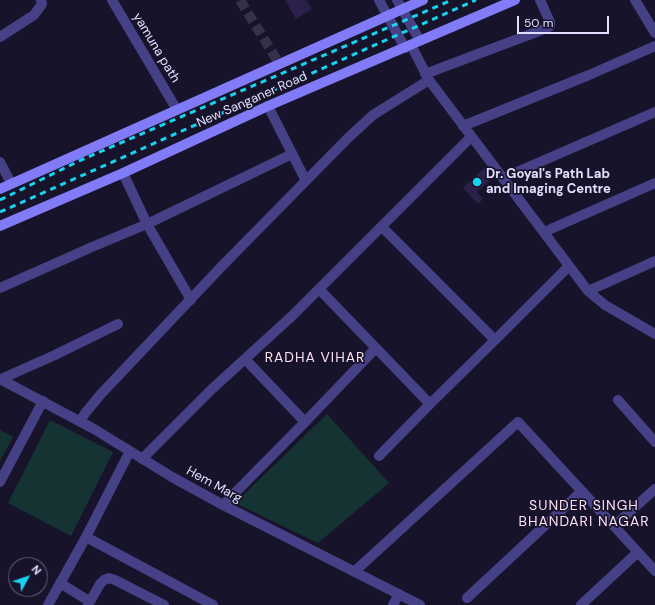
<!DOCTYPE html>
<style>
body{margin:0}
#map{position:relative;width:655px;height:605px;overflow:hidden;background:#17132a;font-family:"DM Sans",sans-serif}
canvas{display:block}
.north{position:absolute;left:8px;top:557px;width:40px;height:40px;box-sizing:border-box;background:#17132a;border:1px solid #68647e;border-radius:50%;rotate:50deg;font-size:11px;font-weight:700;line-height:16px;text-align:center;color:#e2defd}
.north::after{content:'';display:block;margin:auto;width:14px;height:18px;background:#16d4f0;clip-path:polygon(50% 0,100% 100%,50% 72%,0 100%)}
.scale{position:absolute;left:517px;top:16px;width:92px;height:18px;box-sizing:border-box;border:2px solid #e2defd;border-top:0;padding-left:5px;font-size:12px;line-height:14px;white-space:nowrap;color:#e2defd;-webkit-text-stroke:3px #17132a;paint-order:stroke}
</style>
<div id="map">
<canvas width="655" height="605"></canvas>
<div class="north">N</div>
<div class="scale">50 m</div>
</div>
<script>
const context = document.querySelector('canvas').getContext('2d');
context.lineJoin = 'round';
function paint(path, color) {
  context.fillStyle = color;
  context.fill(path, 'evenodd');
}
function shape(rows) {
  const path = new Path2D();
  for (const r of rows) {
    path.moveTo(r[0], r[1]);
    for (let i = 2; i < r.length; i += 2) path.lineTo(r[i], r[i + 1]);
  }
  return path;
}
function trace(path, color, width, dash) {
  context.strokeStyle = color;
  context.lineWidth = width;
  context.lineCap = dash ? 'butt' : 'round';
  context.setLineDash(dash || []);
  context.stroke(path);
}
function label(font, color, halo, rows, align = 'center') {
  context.font = font + ' "DM Sans",sans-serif';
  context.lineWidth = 3.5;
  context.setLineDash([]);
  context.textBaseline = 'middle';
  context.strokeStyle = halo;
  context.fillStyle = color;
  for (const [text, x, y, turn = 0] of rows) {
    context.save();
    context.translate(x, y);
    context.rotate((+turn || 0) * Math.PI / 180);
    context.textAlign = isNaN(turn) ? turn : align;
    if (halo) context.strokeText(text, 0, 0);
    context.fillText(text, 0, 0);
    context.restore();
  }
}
paint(shape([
 [327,414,389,483,318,543,235,503],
 [50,420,113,452,71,536,8,503],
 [0,430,13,437,0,461]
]), '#163333');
paint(shape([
 [285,0,306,0,312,9,296,19],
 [484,168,493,177,477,192,483,199,478,204,463,188]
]), '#2a204a');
trace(shape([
 [240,0,280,65]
]), '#35314a', 10, [10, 5]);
trace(shape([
 [112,0,177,110],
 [635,0,655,33],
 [0,37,34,15,42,4,41,0],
 [411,45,429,80,588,291,605,305,655,334],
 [425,74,547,28,550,26,550,22,540,0],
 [268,106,306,181],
 [463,126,589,75,655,46],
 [0,162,11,183],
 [123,173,147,224,191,300],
 [503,178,655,112],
 [382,227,495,340,569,266],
 [544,232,655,183],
 [0,288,92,247,147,224,292,154],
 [319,289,430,404,495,340],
 [588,291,655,261],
 [245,359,305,422,376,348],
 [0,379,94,429,172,477,223,505,420,605],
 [1,379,55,355,118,324],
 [618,400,655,442],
 [80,421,86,412,101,394,222,266,348,138,373,115,429,80],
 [130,451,86,537,213,605],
 [379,456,430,404],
 [142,459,212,389,292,316,471,137],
 [0,482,43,401],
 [223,505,305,422],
 [614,526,655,571],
 [354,572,518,422,614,526,655,489],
 [60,583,89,601],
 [467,598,581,492],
 [48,605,86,537],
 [88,605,100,584,104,580,109,578,115,580,164,605],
 [393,605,399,594],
 [581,605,637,553]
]), '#464186', 10);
trace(shape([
 [379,0,405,48],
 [397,0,420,41]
]), '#464186', 10);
trace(shape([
 [0,189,423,0],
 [0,226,123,173,268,106,515,0]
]), '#827bf7', 10);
trace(shape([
 [0,200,81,160,452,0],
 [0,212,476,0]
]), '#16d4f0', 3, [6, 5]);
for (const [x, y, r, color] of [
 [477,182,5,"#16d4f0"]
]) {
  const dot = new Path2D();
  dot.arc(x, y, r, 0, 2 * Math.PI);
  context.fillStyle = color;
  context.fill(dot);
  trace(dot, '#17132a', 1.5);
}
label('13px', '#e2defd', '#17132a', [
 ["yamuna path",156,48,59],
 ["New Sanganer Road",252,100,-24],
 ["Hem Marg",214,485,29]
]);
label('bold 13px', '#e2defd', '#17132a', [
 ["Dr. Goyal's Path Lab",486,175],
 ["and Imaging Centre",486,190]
], 'left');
context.letterSpacing = '1px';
label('14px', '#fde0f1', '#17132a', [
 ["RADHA VIHAR",315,358],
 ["SUNDER SINGH",584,506],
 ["BHANDARI NAGAR",584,522]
]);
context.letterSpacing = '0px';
</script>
